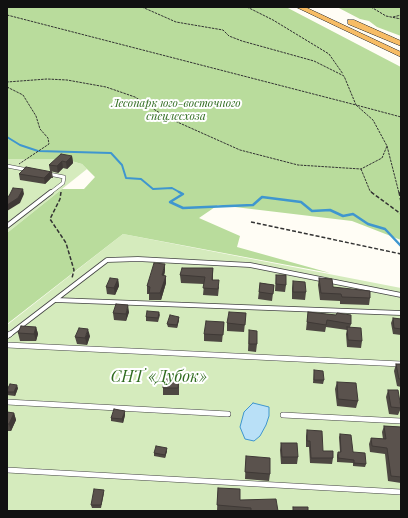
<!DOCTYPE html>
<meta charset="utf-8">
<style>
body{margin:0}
#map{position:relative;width:408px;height:518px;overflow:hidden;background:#fffdf5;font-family:"Playfair Display",serif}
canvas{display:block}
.frame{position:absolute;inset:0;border:8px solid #111;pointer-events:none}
</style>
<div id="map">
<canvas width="408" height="518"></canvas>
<div class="frame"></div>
</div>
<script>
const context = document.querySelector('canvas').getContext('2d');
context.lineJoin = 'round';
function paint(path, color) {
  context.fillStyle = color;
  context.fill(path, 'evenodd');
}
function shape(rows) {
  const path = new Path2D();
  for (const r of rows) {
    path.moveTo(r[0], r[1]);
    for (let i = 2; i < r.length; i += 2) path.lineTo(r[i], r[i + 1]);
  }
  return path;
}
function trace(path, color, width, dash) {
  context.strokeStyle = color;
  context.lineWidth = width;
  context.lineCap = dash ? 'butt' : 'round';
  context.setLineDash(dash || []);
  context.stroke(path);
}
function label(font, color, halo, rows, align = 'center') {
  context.font = font + ' "Playfair Display",serif';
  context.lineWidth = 4;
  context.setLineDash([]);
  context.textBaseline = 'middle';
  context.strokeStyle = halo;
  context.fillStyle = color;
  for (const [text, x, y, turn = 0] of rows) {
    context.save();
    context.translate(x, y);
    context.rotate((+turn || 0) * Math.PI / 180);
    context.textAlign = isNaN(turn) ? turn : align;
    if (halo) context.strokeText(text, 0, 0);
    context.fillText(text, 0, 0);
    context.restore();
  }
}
paint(shape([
 [7,159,64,159,82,164,87,169,7,233],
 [123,234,401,288,401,511,7,511,7,325]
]), '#d5ebbd');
paint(shape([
 [7,7,286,7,399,66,401,67,401,240,352,221,218,205,199,218,240,236,237,247,330,273,123,234,7,324,7,233,62,189,84,189,95,177,82,164,64,159,7,159],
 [337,7,401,7,401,36,377,27,369,21,360,19]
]), '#b9dc9c');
const water = shape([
 [253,403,269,407,269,416,266,425,260,436,254,441,245,439,240,427,244,412,253,403]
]);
paint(water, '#b9e0f7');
trace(water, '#3f96cf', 1);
trace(shape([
 [7,137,20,145,38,151,111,153,122,165,126,178,141,179,153,189,172,188,181,193]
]), '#3f96cf', 2);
trace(shape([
 [179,192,183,194,170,202,183,208,253,205,262,197,301,202,312,211,330,210,343,216,353,214,368,224,385,229,401,246]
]), '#3f96cf', 2.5);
const serviceFar2 = shape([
 [7,166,28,170],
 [49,174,64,177,63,183,50,193]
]);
const serviceFar1 = shape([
 [7,226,51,192],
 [56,300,401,313],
 [9,335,107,260,138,259,250,265,401,295]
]);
const service = shape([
 [7,336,10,334],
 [7,345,401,364],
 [7,402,228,414],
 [283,415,401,421],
 [7,470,401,492]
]);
const trunk = shape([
 [296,7,305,7,401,52,401,57,296,7],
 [348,20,354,20,401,41,401,46,348,24,348,20]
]);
trace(serviceFar2, '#444', 4);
trace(serviceFar1, '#444', 5.5);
trace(service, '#444', 6);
trace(trunk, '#222', 1);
trace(shape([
 [142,7,176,22,223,30,229,36,242,41,314,61,344,76,356,105,401,117],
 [247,7,273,20,329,54,343,74],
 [371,7,386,16,401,19],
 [7,15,356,105,373,120,387,146,382,158,361,169,298,165,240,150,166,117,135,97,106,87,67,80,47,79,7,82],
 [393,17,401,15],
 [7,87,23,95,36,116,40,129,48,138,49,144,19,164],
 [387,146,399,193],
 [361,169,370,191,373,193]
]), '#333', 1, [2.5, 1]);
trace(shape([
 [61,192,60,199,50,219,66,243,74,270,72,278],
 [371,192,401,214],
 [399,192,401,202],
 [251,222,401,254]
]), '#333', 1.5, [4, 2]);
trace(serviceFar2, '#fff', 3);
trace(serviceFar1, '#fff', 4);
trace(service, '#fff', 5);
paint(trunk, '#f7bc64');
paint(shape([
 [72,156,73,163,67,169,63,168,58,173,50,171,49,165],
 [52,172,53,178,51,178,45,184,20,180,19,174],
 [213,268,213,280,219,287,218,296,203,295,204,284,181,283,180,275],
 [165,271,164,276,166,276,166,283,161,300,149,300,149,294,147,294,147,286],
 [276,275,286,285,285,292,275,291],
 [319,278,333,287,370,298,369,305,340,304,340,301,320,300,318,285],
 [118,279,119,286,115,295,107,294,106,287],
 [293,281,306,292,305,300,292,299,292,288],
 [260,283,274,285,272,301,258,299],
 [129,312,126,321,114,320,113,313],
 [159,312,160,315,158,322,146,321,146,317],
 [308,312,336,315,337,313,351,324,350,327,362,341,361,348,347,347,346,334,347,330,326,327,325,332,306,330],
 [246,313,244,332,227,331,227,323],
 [179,317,179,320,177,328,168,327,167,324],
 [393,318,401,319,401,335,393,334,391,323],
 [224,322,222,342,204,341,204,334],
 [36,327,38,334,36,341,20,341,18,333],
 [249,330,257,344,256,352,248,351],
 [90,336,87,345,77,344,75,337],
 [396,364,401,364,401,387,397,386,394,371],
 [314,370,324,380,323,384,313,383],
 [179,377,179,395,163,395,163,388],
 [337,382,358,401,356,408,337,406,335,389],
 [18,388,15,396,7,395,7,390],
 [388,390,401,408,398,415,389,414,386,397],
 [7,412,14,413,16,420,11,431,7,431],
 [125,415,123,423,111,421,111,418],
 [384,426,401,427,401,483,388,481,385,454,370,452,369,444,371,438,383,439,382,432],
 [307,430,323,451,333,458,332,464,310,463,309,447,306,447,306,436],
 [340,434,353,452,366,464,365,467,353,466,353,463,337,462,337,455,338,452,340,452,339,437],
 [281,443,298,457,297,464,281,464,280,450],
 [167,451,165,458,154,456,154,453],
 [246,456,270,474,269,481,245,479],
 [218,488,240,500,278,511,217,511],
 [104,493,101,508,92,508,91,505]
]), '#4d4742');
paint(shape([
 [72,156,73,163,67,169,66,162],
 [62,161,63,168,58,173,57,166],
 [50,172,51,178,45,184,44,178],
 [23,189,24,194,20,203,7,211,7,205],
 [165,264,165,271,162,282,162,275],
 [166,276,166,283,161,300,160,293],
 [118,279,119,286,115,295,114,288],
 [128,305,129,312,126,321,126,314],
 [179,317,179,320,177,328,177,325],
 [36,327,38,334,36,341,34,334],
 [88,329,90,336,87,345,85,338],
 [17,385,18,388,15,396,14,392],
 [125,411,125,415,123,423,122,419],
 [14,413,16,420,11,431,9,424],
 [167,448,167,451,165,458,165,455]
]), '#3f3936');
const building = shape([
 [61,154,72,156,66,162,62,161,57,166,49,165,61,154],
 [26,167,52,172,50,172,44,178,19,174,26,167],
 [13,188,23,189,18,198,7,205,7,197,9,196,13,188],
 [154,263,165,264,162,275,166,276,160,293,149,293,150,287,147,286,154,263],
 [182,268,213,268,212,280,219,280,218,289,203,288,205,277,180,275,182,268],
 [276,275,286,275,286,285,276,284,276,275],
 [110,278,118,279,114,288,106,287,110,278],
 [319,278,332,279,333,287,370,291,370,298,342,297,341,294,321,293,319,278],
 [293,281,305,282,306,292,293,292,293,281],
 [260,283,274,285,273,294,259,292,260,283],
 [116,304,128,305,126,314,113,313,116,304],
 [147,311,159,312,158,318,146,317,147,311],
 [229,312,246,313,245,325,227,323,229,312],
 [308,312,336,315,337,313,351,315,351,324,327,320,326,325,307,322,308,312],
 [170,315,179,317,177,325,167,324,170,315],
 [393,318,401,319,401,329,394,328,393,318],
 [206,321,224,322,223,335,204,334,206,321],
 [21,326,36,327,34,334,18,333,21,326],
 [347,327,361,328,362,341,348,340,347,327],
 [79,328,88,329,85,338,75,337,79,328],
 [249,330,257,331,257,344,249,344,249,330],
 [396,364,401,364,401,379,399,379,396,364],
 [314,370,323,371,324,380,314,380,314,370],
 [163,377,179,377,178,388,163,388,163,377],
 [337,382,356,383,358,401,338,399,337,382],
 [10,384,17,385,14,392,7,392,7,390,10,384],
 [388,390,398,390,401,408,391,407,388,390],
 [114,409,125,411,122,419,111,418,114,409],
 [7,412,14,413,9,424,7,424,7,412],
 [384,426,401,427,401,477,391,476,387,448,372,446,371,438,386,439,384,426],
 [307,430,322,431,323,451,333,451,333,458,311,458,310,441,307,441,307,430],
 [340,434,351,435,353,452,365,453,366,464,354,463,354,460,338,458,338,452,341,452,340,434],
 [281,443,297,443,298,457,282,457,281,443],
 [156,446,167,448,165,455,154,453,156,446],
 [246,456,270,458,270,474,245,472,246,456],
 [218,488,240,489,240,500,276,499,278,511,251,511,251,508,217,505,218,488],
 [94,489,104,490,101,505,91,505,94,489],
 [293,507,308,507,308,511,293,511,293,507]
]);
paint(building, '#5a524d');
trace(building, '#3f3936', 1);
label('italic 11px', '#2f6b1f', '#fff', [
 ["Лесопарк юго-восточного",176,104],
 ["спецлесхоза",176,117]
]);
label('italic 16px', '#2f6b1f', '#fff', [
 ["СНТ «Дубок»",159,377]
]);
</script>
